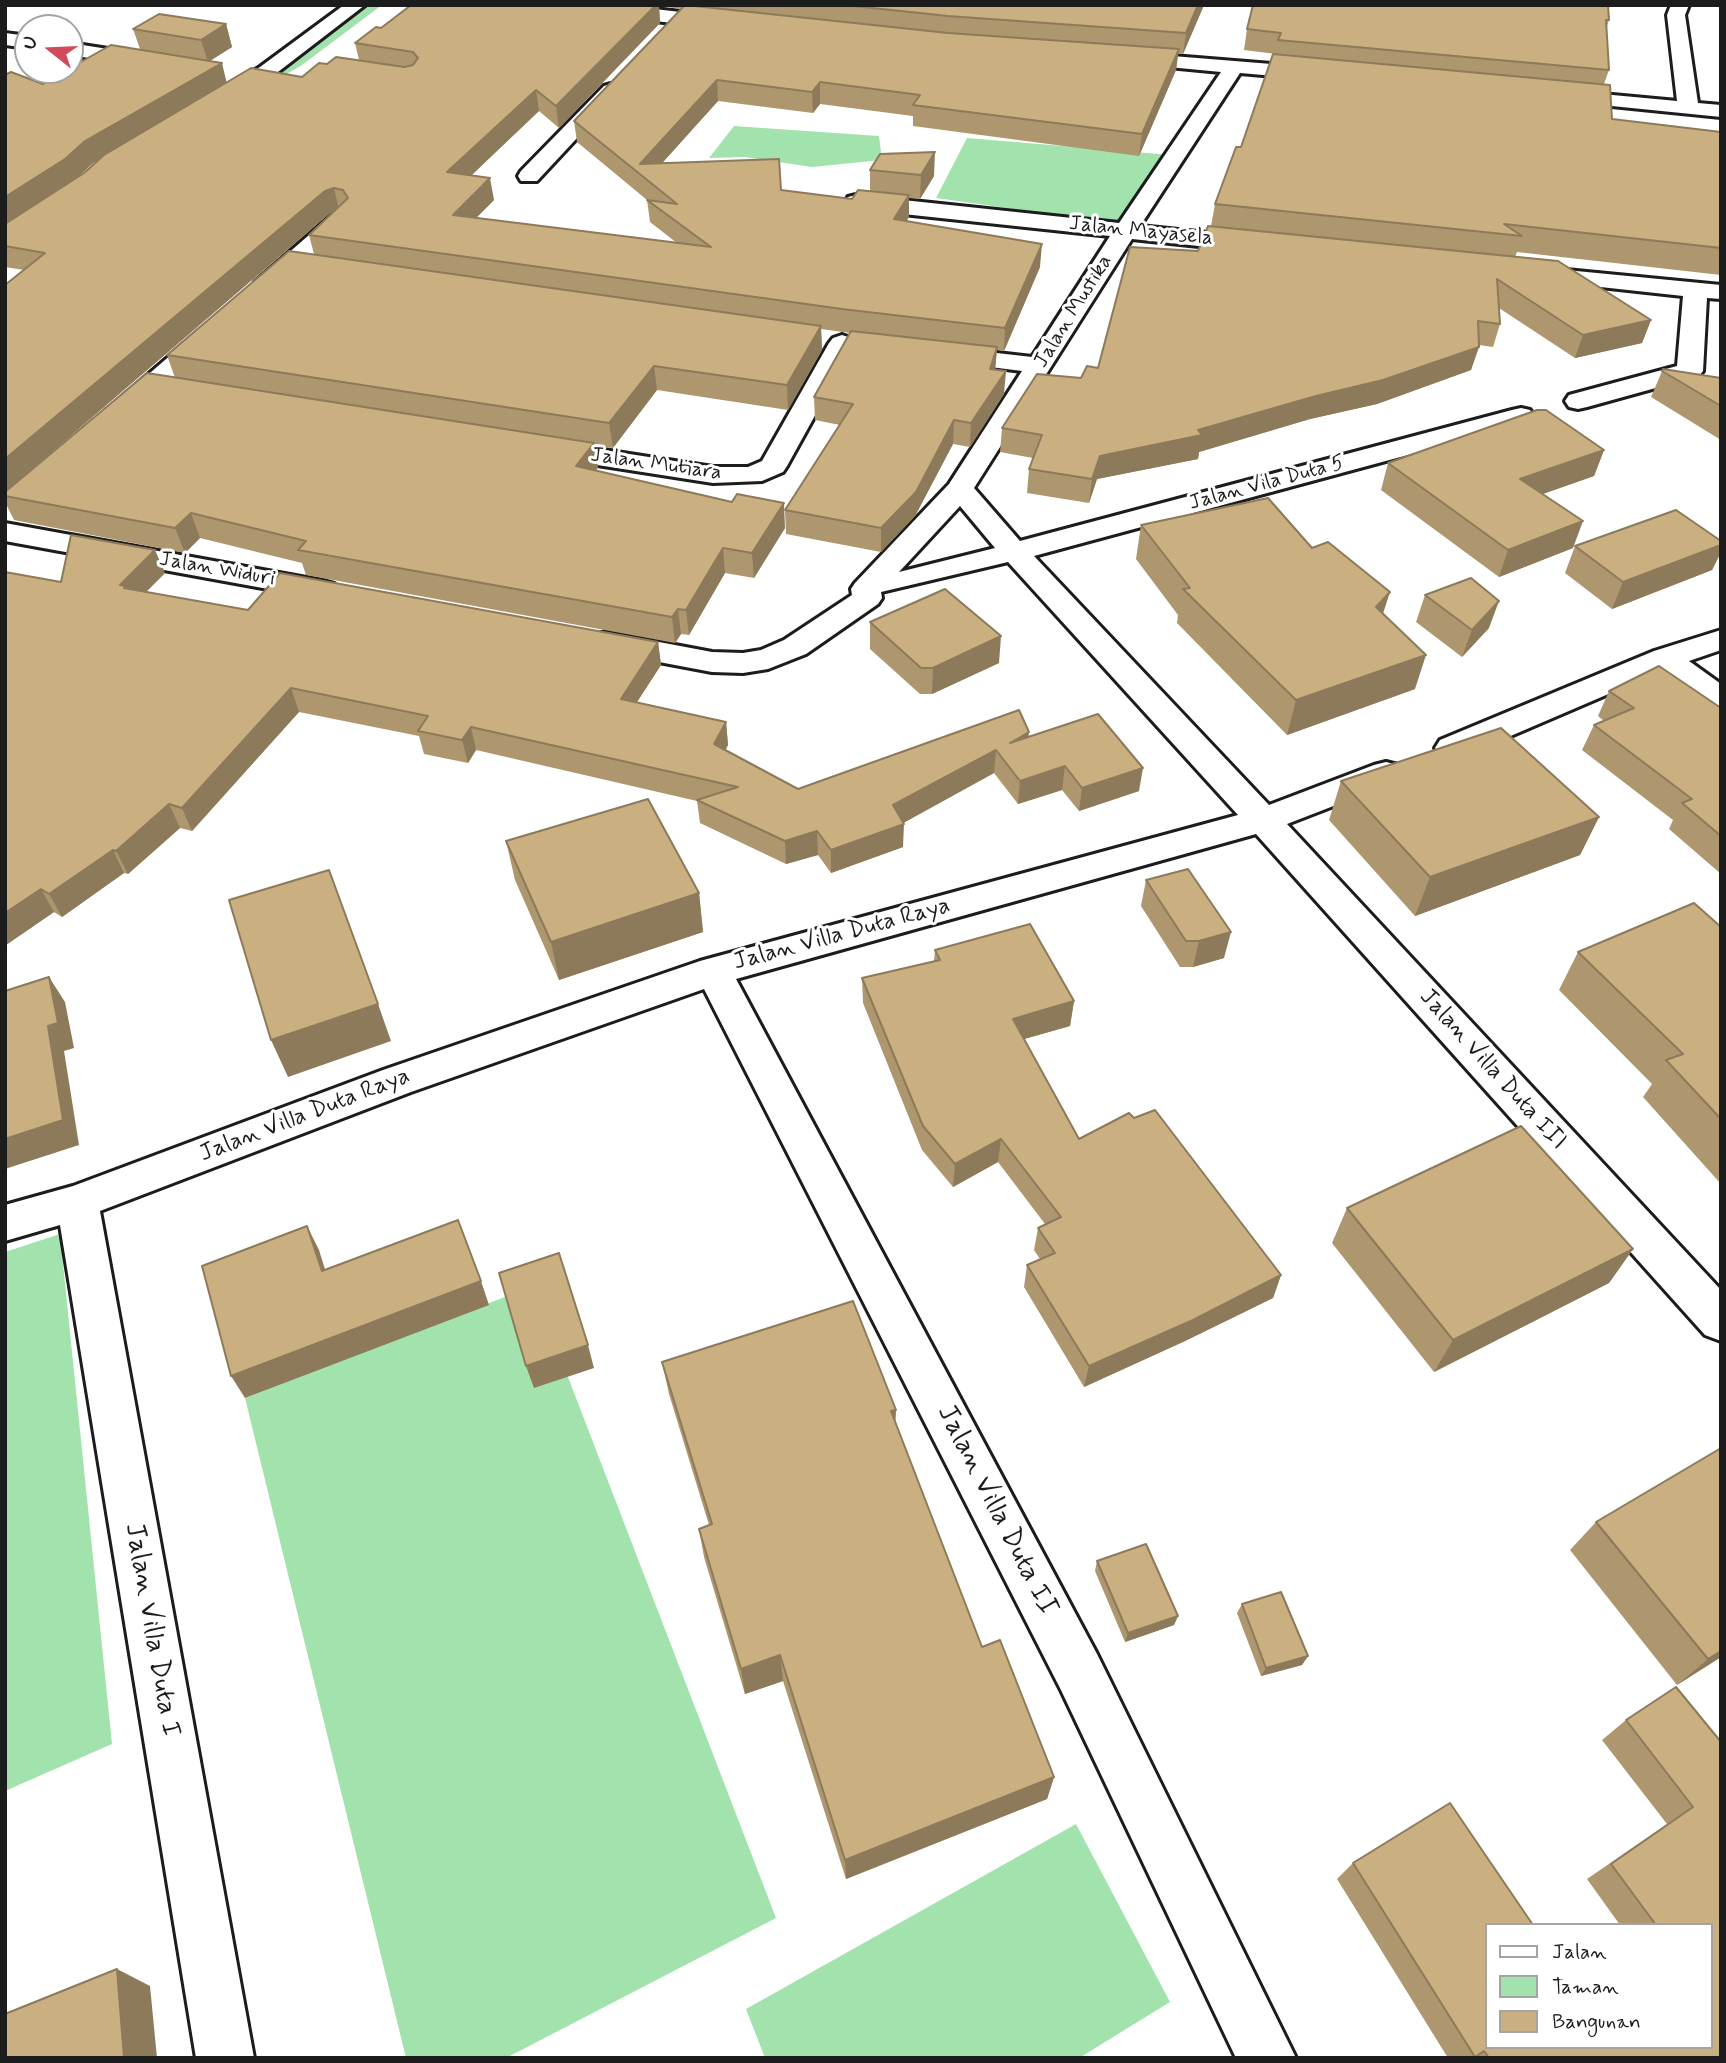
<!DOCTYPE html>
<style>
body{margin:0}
#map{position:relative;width:1726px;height:2063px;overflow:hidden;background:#fff;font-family:Mynerve,sans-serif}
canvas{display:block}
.frame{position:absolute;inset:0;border:7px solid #1c1c1c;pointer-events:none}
.legend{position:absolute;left:1485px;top:1923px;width:228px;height:126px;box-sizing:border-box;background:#fff;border:2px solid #a4a4a4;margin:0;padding:9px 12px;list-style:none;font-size:21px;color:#1c1c1c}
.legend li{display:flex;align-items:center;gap:14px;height:35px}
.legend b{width:35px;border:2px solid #a4a4a4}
.north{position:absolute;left:14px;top:14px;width:70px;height:70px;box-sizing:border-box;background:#fff;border:2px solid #a4a4a4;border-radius:50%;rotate:288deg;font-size:19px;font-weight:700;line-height:28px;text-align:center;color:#1c1c1c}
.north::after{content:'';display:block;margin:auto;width:24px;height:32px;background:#d1495b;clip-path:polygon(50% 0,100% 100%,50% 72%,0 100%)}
</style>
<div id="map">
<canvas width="1726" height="2063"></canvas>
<div class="frame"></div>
<ul class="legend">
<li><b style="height:9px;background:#fff"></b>Jalan</li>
<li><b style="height:19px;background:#a2e3ad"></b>Taman</li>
<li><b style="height:19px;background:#caaf80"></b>Bangunan</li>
</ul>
<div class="north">U</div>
</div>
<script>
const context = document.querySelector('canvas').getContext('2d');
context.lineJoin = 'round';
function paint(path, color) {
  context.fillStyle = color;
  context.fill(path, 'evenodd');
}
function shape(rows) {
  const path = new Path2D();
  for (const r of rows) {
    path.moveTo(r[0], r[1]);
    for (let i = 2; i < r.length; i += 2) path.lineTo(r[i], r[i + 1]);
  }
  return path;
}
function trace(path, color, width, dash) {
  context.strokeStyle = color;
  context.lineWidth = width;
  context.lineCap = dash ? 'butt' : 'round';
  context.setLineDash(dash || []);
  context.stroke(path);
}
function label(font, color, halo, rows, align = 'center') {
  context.font = font + ' Mynerve,sans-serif';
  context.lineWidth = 6;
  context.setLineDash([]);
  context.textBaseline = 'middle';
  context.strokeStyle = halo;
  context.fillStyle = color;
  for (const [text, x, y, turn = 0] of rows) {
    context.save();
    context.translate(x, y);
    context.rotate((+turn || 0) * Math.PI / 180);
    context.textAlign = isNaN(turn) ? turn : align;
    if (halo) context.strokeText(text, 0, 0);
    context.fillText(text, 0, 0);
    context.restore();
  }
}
paint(shape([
 [356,5,382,5,302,65,119,172],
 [734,126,879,136,882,160,812,167,745,157,709,158],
 [967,138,1171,155,1127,225,936,198],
 [60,1234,112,1744,5,1791,5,1252],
 [533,1286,776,1918,506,2058,406,2058,245,1398],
 [1076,1824,1170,2002,1079,2058,765,2058,746,2009]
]), '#a2e3ad');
const minor = shape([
 [344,5,365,5,274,75,230,102,216,102,213,98,216,94,260,67,344,5],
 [559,5,619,5,725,17,735,23,725,29,568,11,559,5],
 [1671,5,1689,5,1685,15,1698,103,1721,105,1721,117,1552,100,1549,96,1552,92,1559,90,1677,101,1667,15,1671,5],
 [5,33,28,36,28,48,5,45,5,33],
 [70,43,146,55,153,57,156,61,153,65,146,67,70,55,70,43],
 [1123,52,1321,68,1328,70,1331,74,1328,78,1321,80,1240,73,1140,226,1256,238,1264,240,1268,245,1264,250,1256,252,1132,239,974,488,1020,541,1512,410,1521,408,1530,410,1534,416,1530,422,1034,556,1269,805,1374,765,1386,762,1398,765,1403,773,1398,781,1287,824,1721,1290,1721,1341,1705,1335,1256,834,736,979,1097,1654,1296,2058,1236,2058,1061,1690,704,989,411,1092,100,1211,254,2058,196,2058,60,1225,5,1241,5,1205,73,1186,383,1070,700,961,1238,815,1008,562,881,592,882,598,878,604,806,654,768,669,743,673,712,672,606,652,595,649,591,642,595,635,606,632,712,652,743,653,761,650,784,640,852,595,851,589,855,583,949,484,1022,371,935,360,931,355,935,350,944,347,1032,357,1110,236,856,209,848,207,845,202,848,197,856,195,1119,223,1221,72,1116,62,1113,58,1116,54,1123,52],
 [960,506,995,548,899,572,960,506],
 [611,84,618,86,621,90,618,94,537,181,521,181,518,176,521,171,604,86,611,84],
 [340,213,348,215,351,220,348,225,273,292,264,294,255,292,252,287,255,282,332,215,340,213],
 [1535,267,1721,285,1721,299,1707,298,1703,371,1699,376,1587,407,1578,409,1569,407,1565,401,1569,395,1677,366,1683,296,1527,279,1523,274,1527,269,1535,267],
 [210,326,219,329,223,334,219,339,133,415,124,417,115,415,111,409,115,403,201,329,210,326],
 [842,335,851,338,855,343,787,466,783,472,762,481,713,483,546,457,536,455,532,449,536,443,546,441,713,467,748,467,762,461,829,343,833,338,842,335],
 [5,523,323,581,334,584,338,590,334,596,323,599,5,541,5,523],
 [1721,630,1721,650,1689,661,1721,684,1721,710,1710,707,1662,671,1464,756,1452,759,1440,756,1435,748,1440,740,1654,651,1721,630]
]);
trace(minor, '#1c1c1c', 6);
paint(minor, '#fff');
paint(shape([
 [411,5,1204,5,1183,54,1178,53,1176,70,1139,156,913,126,913,116,820,104,813,113,718,101,662,163,781,190,852,199,870,191,870,170,934,176,920,199,909,198,909,217,906,221,1040,267,1004,351,997,350,995,370,1004,394,970,447,953,444,915,516,881,552,786,534,785,510,840,425,815,420,814,397,850,333,821,329,822,350,788,410,657,390,613,448,595,446,598,468,595,471,785,528,754,578,725,573,689,635,681,634,675,643,306,575,302,563,200,538,185,553,14,520,5,502,5,492,175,378,167,355,314,254,309,235,333,212,330,213,5,492,24,270,5,267,5,75,43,84,140,49,133,29,226,24,232,47,210,61,227,82,302,77,327,64,359,60,355,43,381,28],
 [659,6,682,9,574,121,577,142,647,200,650,222,677,243,476,218,494,200,471,175,539,111,559,128,660,23],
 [101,158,84,173,76,179,93,163],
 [1609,20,1606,29,1609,70,1604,84,1612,119,1721,132,1721,275,1517,252,1515,257,1651,320,1642,343,1575,358,1499,308,1500,324,1493,347,1479,345,1471,370,1377,404,1310,419,1199,452,1198,459,1097,479,1089,503,1027,493,1029,469,1033,458,1000,452,1002,428,1098,368,1198,251,1211,226,1215,204,1241,147,1276,54,1244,50,1247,29],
 [1663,369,1721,378,1721,440,1651,397],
 [1604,450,1594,476,1543,494,1573,548,1499,577,1381,490,1388,463],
 [1141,525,1312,548,1383,614,1415,689,1287,735,1177,623,1178,615,1136,559],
 [1721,541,1721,552,1712,570,1612,609,1565,573,1575,546],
 [165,573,146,592,248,610,658,642,661,665,637,702,726,722,728,745,725,750,798,789,1029,737,1139,791,1079,811,1062,790,1018,804,994,773,903,823,903,847,831,873,818,855,786,864,700,823,697,801,476,750,468,763,424,754,419,736,299,712,192,831,180,828,128,874,124,873,62,917,54,912,6,945,61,582],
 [1425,595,1489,628,1462,657,1416,622],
 [870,622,999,663,932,694,920,694,870,649],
 [1609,691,1721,708,1721,874,1669,829,1673,820,1582,750,1594,725,1604,721,1598,716],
 [1341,781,1599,817,1580,855,1415,916,1329,820],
 [506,841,699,893,703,932,559,980,515,880],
 [1146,880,1224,958,1193,967,1180,967,1141,906],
 [1721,927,1721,1184,1643,1097,1652,1084,1559,990,1578,952],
 [935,950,1074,1001,1070,1026,1024,1039,1079,1139,1281,1275,1273,1298,1185,1341,1084,1387,1024,1287,1027,1265,1040,1259,1034,1250,1038,1228,1045,1224,998,1162,953,1187,922,1150,863,1003,862,978,934,961],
 [1347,1208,1633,1249,1609,1283,1434,1372,1332,1243],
 [662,1362,896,1410,895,1423,982,1647,1054,1777,1047,1799,846,1879,783,1681,745,1694,704,1557,699,1529,709,1525,669,1394],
 [1721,1448,1721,1657,1677,1685,1570,1550,1596,1522],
 [1097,1561,1178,1616,1174,1625,1125,1642,1095,1571],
 [1242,1604,1308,1656,1302,1665,1261,1676,1237,1613],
 [1626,1720,1721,1742,1721,2058,1448,2058,1337,1879,1353,1863,1486,2047,1710,2047,1710,1925,1620,1925,1587,1879,1667,1824,1602,1740]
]), '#ae966e');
paint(shape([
 [656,5,659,5,660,23,559,128,556,106],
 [1198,5,1204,5,1183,54,1186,33],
 [226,24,232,47,208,62,201,40],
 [1179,49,1176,70,1139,156,1142,134],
 [222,63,227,84,93,163,73,181,5,226,5,197,85,141],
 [717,80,718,101,647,180,640,164],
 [820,82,820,104,813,113,812,92],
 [536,90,539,111,452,194,447,172],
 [935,152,934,176,920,199,921,175],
 [490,178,494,200,457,237,453,215],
 [334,188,339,210,330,213,5,492,5,459,325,191],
 [909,195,909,217,894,242,894,219],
 [1042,244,1040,267,1004,351,1005,328],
 [1651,320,1642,343,1575,358,1583,335],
 [821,326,822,350,788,410,787,385],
 [997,347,995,371,990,369],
 [1479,347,1471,370,1377,404,1310,419,1199,452,1198,459,1097,479,1089,503,1092,479,1100,456,1198,430],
 [654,366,657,390,613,448,609,423],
 [1006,371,1004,394,970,447,971,423],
 [954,420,953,444,915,516,881,552,881,528],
 [594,443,598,468,580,491,576,466],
 [1604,450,1594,476,1511,505,1520,479],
 [784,503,785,528,754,578,752,553],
 [191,513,200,538,185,553,175,528],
 [1583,521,1573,548,1499,577,1508,550],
 [1721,545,1721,552,1712,570,1612,609,1623,582],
 [723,548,725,573,689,635,686,610],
 [155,550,165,573,134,604,120,585],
 [1390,592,1379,626,1376,607],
 [1499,601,1489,628,1462,657,1472,630],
 [678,609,681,634,675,643,672,617],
 [1001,636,999,663,932,694,933,668],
 [658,642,661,665,624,722,621,699],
 [1426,655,1415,689,1287,735,1296,700],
 [291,688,299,712,192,831,182,808],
 [726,722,728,745,716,767,714,744],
 [471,727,476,750,468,763,462,740],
 [1029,732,1027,756,1008,766,1010,743],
 [996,750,994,773,896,827,904,824,903,847,831,873,831,850,893,805],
 [1065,766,1062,790,1018,804,1020,781],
 [1143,768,1139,791,1079,811,1082,788],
 [169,804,180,828,128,874,116,851],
 [1599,817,1580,855,1415,916,1430,877],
 [817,831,818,855,786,864,785,841],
 [113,850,124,873,62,917,49,894],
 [41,889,54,912,6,945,5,913],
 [699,893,703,932,559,980,551,942],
 [1231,932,1224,958,1193,967,1199,941],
 [49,977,65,1002,74,1048,64,1051,79,1145,5,1169,5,1139,48,1026],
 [1074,1001,1070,1026,1010,1043,1013,1019],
 [378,1004,391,1041,288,1077,271,1040],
 [1001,1139,998,1162,953,1187,955,1164],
 [307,1226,319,1250,333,1295,322,1271],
 [1633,1249,1609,1283,1434,1372,1453,1340],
 [1281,1275,1273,1298,1185,1341,1084,1387,1089,1366],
 [481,1281,489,1305,245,1398,231,1376],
 [588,1345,594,1368,534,1388,526,1366],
 [896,1410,894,1441,891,1411],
 [1178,1616,1174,1625,1125,1642,1128,1633],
 [1721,1651,1721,1657,1677,1685,1708,1659],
 [780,1655,783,1681,745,1694,741,1669],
 [1308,1656,1302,1665,1261,1676,1266,1668],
 [1054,1777,1047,1799,846,1879,845,1860],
 [117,1969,150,1986,157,2058,124,2058]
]), '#8d7a5a');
const building = shape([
 [411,5,656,5,556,106,536,90,447,172,490,178,453,215,711,247,647,200,677,204,574,121,685,5,948,33,1179,49,1142,134,913,105,920,95,820,82,812,92,717,80,640,164,779,159,781,190,852,199,858,190,909,195,894,219,1042,244,1005,328,842,309,309,235,348,198,343,190,334,188,325,191,5,459,5,285,45,253,5,246,5,224,84,173,104,155,251,68,302,77,319,63,327,64,336,57,404,67,413,65,418,58,413,52,355,43,376,27,381,28,411,5],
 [844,5,1198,5,1186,33,948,16,844,5],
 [1253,5,1608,5,1609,20,1606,20,1609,70,1278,40,1281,33,1247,29,1253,5],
 [159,14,226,24,201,40,133,29,159,14],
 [111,45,222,63,85,141,65,159,5,197,5,75,11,72,43,84,67,70,70,70,70,68,111,45],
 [1273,54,1610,85,1612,119,1721,132,1721,248,1504,224,1522,236,1215,204,1236,147,1241,147,1273,54],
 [935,152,921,175,870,170,880,154,935,152],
 [1208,226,1558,261,1651,320,1583,335,1497,279,1500,324,1478,321,1479,347,1383,380,1316,396,1198,430,1202,435,1100,456,1092,479,1029,469,1042,435,1002,428,1037,374,1081,378,1087,366,1098,368,1130,247,1198,251,1208,226],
 [289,251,821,326,787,385,654,366,609,423,167,355,289,251],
 [851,331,997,347,990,369,1006,371,971,423,954,420,916,492,881,528,785,510,853,404,814,397,851,331],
 [1663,369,1721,378,1721,406,1662,371,1663,369],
 [147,373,594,443,576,466,732,502,737,494,784,503,752,553,723,548,686,610,678,609,672,617,298,550,306,541,191,513,175,528,5,496,5,492,147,373],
 [1537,410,1546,410,1604,450,1520,479,1583,521,1508,550,1388,463,1537,410],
 [1268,498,1312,548,1328,542,1390,592,1376,607,1426,655,1296,700,1183,589,1190,588,1141,525,1268,498],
 [1676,510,1721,541,1721,545,1623,582,1575,546,1676,510],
 [71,535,155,550,120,585,126,586,124,588,248,610,280,573,658,642,621,699,726,722,714,744,798,789,1019,710,1029,732,1010,743,1098,714,1143,768,1082,788,1065,766,1020,781,996,750,893,805,904,824,831,850,817,831,785,841,697,800,738,787,471,727,462,740,418,731,428,716,291,688,182,808,169,804,116,851,113,850,49,894,41,889,5,913,5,572,61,582,71,535],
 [1471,578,1499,601,1472,630,1425,595,1471,578],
 [945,589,1001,636,933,668,921,668,870,622,945,589],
 [1659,666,1721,708,1721,836,1682,803,1692,799,1594,725,1634,708,1609,691,1659,666],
 [1501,728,1599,817,1430,877,1341,781,1501,728],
 [648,799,699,893,551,942,506,841,648,799],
 [1188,869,1231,932,1199,941,1186,941,1146,880,1188,869],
 [329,870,378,1004,271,1040,229,900,329,870],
 [1694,903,1721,927,1721,1119,1666,1060,1683,1054,1578,952,1694,903],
 [1030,924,1074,1001,1013,1019,1079,1139,1129,1113,1134,1118,1155,1110,1281,1275,1193,1320,1089,1366,1027,1265,1055,1253,1038,1228,1061,1217,1001,1139,955,1164,923,1126,862,978,940,960,935,950,1030,924],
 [49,977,58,1023,48,1026,63,1120,5,1139,5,991,49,977],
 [1521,1126,1633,1249,1453,1340,1347,1208,1521,1126],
 [458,1220,481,1281,231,1376,202,1266,307,1226,322,1271,458,1220],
 [559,1253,588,1345,526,1366,499,1273,559,1253],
 [853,1301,896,1410,891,1411,982,1647,1000,1640,1054,1777,845,1860,780,1655,741,1669,699,1529,712,1524,662,1362,853,1301],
 [1721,1448,1721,1651,1708,1659,1596,1522,1721,1448],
 [1146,1544,1178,1616,1128,1633,1097,1561,1146,1544],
 [1281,1592,1308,1656,1266,1668,1242,1604,1281,1592],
 [1676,1687,1721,1742,1721,2058,1489,2058,1484,2051,1475,2057,1353,1863,1450,1803,1533,1925,1486,1925,1486,2047,1710,2047,1710,1925,1656,1925,1611,1864,1693,1807,1626,1720,1676,1687],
 [117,1969,124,2058,5,2058,5,2014,117,1969]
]);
paint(building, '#caaf80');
trace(building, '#8d7a5a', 2);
label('21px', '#1c1c1c', '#fff', [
 ["Jalan Mayasela",1141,232,6],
 ["Jalan Mustika",1074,312,-58],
 ["Jalan Mutiara",656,465,8],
 ["Jalan Vila Duta 5",1267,484,-15],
 ["Jalan Widuri",217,570,10]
]);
label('24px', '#1c1c1c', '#fff', [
 ["Jalan Villa Duta Raya",842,935,-15],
 ["Jalan Villa Duta III",1492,1070,48],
 ["Jalan Villa Duta Raya",305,1116,-21]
]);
label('28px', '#1c1c1c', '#fff', [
 ["Jalan Villa Duta II",996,1511,63],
 ["Jalan Villa Duta I",151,1630,80]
]);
</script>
